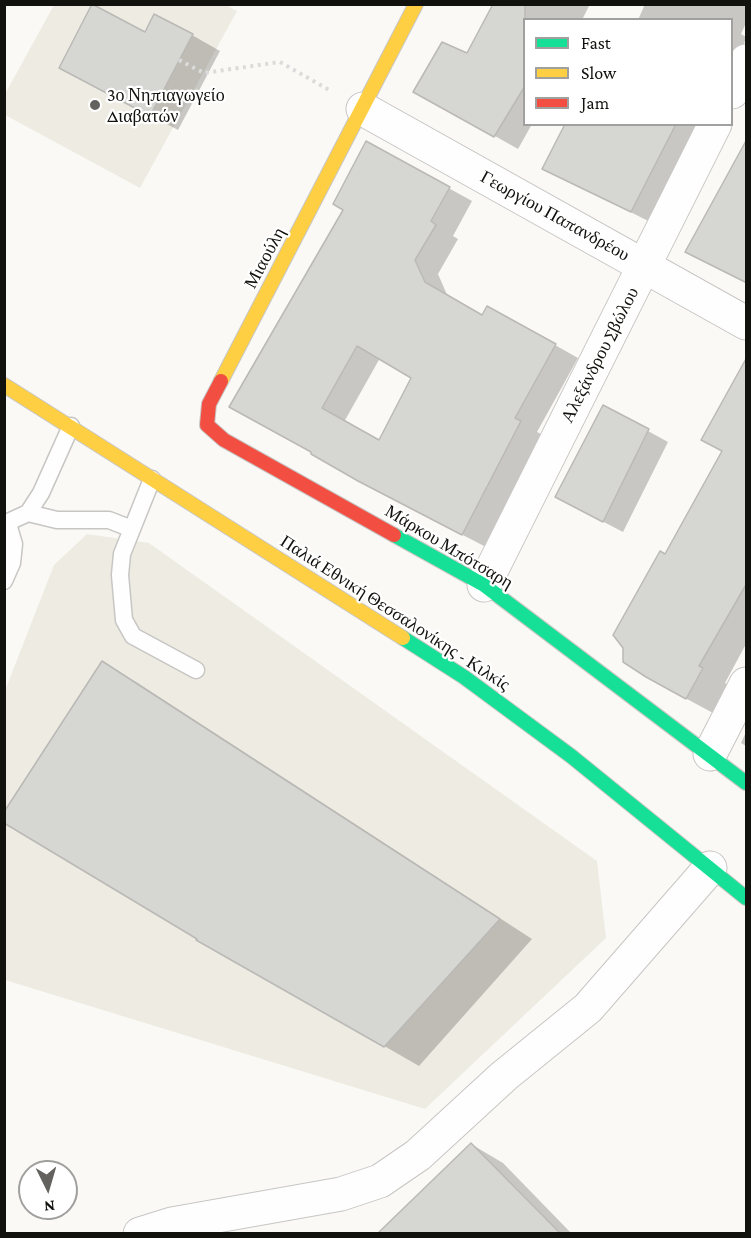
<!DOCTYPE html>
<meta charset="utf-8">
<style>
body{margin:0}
#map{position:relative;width:751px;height:1238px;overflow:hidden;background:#faf9f5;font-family:"Crimson Pro",serif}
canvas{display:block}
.frame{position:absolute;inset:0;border:6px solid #11110e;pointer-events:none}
.legend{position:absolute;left:523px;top:18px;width:210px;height:108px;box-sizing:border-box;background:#fff;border:2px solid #a0a09f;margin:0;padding:8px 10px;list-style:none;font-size:18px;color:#11110e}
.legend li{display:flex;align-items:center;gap:12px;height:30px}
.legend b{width:30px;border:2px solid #a0a09f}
.north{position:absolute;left:18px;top:1160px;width:60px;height:60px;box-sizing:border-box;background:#fff;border:2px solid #a0a09f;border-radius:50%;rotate:175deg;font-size:16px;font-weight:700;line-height:24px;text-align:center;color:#11110e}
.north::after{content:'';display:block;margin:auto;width:21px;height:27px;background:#63625f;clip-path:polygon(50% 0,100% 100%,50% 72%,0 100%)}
</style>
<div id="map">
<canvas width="751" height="1238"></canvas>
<div class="frame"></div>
<ul class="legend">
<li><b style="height:8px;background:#16e098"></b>Fast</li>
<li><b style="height:8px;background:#ffcf43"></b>Slow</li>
<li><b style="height:8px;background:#f24e42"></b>Jam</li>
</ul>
<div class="north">N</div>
</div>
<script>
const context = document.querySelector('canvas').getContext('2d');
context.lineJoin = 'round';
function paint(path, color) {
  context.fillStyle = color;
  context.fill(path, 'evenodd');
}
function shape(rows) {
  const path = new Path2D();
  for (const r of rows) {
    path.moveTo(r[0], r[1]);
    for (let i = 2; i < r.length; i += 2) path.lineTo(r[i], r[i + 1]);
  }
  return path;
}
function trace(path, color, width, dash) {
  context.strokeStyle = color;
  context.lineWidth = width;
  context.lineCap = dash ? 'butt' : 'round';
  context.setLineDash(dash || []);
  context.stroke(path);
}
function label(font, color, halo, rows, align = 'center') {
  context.font = font + ' "Crimson Pro",serif';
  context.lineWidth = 4.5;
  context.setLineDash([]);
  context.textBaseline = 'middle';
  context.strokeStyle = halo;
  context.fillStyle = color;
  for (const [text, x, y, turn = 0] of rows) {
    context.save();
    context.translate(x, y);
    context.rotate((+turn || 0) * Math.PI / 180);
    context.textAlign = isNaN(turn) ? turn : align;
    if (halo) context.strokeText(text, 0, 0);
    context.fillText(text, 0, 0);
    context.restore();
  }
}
paint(shape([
 [224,4,237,11,140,188,5,115,5,94,54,5],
 [87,534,149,543,597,861,606,938,425,1109,5,980,4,693,54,565]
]), '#eeece2');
paint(shape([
 [495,4,590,4,582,20,524,20,524,124,532,124,518,149,415,91,467,55],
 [645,4,746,4,746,23,741,34,746,37,746,39,732,69,732,20,638,20],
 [146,34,192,35,220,51,178,130,61,68],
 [567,124,704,124,654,224,544,168],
 [367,143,472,201,453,236,458,239,438,274,448,297,482,317,555,345,578,358,537,432,543,435,486,547,383,494,313,453,345,209],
 [380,358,413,377,379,442,344,422],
 [746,394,746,644,725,683,729,685,713,713,674,692,665,556,723,451],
 [648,431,668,442,623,532,577,508],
 [103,663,136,682,532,939,419,1066,198,939],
 [746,732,746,746,741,743],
 [471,1144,503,1163,572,1234,379,1234]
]), '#0003');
const building = shape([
 [92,4,145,32,154,14,193,34,150,116,59,68,92,4],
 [493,4,525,4,525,86,494,137,413,92,442,42,467,53,493,4],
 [565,124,676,124,631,212,542,169,565,124],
 [747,139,747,283,685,252,747,139],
 [366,141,450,187,431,221,436,225,415,260,425,282,482,315,487,306,556,344,515,418,521,421,462,535,358,481,311,454,311,452,229,407,343,210,333,204,366,141],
 [357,346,411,378,379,440,322,408,357,346],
 [747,357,747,583,699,666,703,668,686,699,646,677,623,662,623,648,613,635,660,551,665,554,722,451,701,440,747,357],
 [603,405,649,429,603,522,555,497,603,405],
 [102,661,500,919,384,1047,196,940,197,939,4,823,4,812,102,661],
 [471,1143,560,1233,378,1233,471,1143]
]);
paint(building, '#d6d6d3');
trace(building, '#bab9b6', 1.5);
const lane = shape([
 [152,479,122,554,120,575,124,620,133,636,196,670],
 [28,513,57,520,109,520,132,529],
 [4,524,28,513,41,493,71,426],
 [4,581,12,563,14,544,8,524]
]);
const street = shape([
 [732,92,746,61],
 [363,109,746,323],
 [484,585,715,124],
 [710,754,746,684],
 [140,1234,172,1224,341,1194,380,1181,418,1155,504,1076,588,1008,710,868]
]);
const fast = shape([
 [394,535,484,585,746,783],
 [403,638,464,677,571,756,746,898]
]);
const slow = shape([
 [221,381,416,4],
 [4,385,403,638]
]);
const jam = shape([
 [221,381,209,404,207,425,224,440,394,535]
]);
trace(lane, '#c7c6c4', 19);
trace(street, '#c7c6c4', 35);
trace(fast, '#c7c6c4', 16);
trace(slow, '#c7c6c4', 16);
trace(jam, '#c7c6c4', 16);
trace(shape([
 [179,60,204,73,280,62,331,91]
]), '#dbdbdb', 4, [3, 4.5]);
trace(lane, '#fefefe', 16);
trace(street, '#fefefe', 33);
trace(fast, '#16e098', 14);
trace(slow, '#ffcf43', 14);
trace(jam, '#f24e42', 14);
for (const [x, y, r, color] of [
 [95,105,6,"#63625f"]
]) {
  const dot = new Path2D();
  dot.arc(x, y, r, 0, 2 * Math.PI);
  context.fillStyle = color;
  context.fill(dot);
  trace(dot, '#fff', 2);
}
label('18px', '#11110e', '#fff', [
 ["3ο Νηπιαγωγείο",107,95],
 ["Διαβατών",107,116]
], 'left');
label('18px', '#11110e', '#fff', [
 ["Γεωργίου Παπανδρέου",555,216,29],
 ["Μιαούλη",265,258,-62],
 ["Αλεξάνδρου Σβώλου",600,355,-63],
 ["Μάρκου Μπότσαρη",449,547,31],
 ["Παλιά Εθνική Θεσσαλονίκης - Κιλκίς",395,613,33]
]);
</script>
